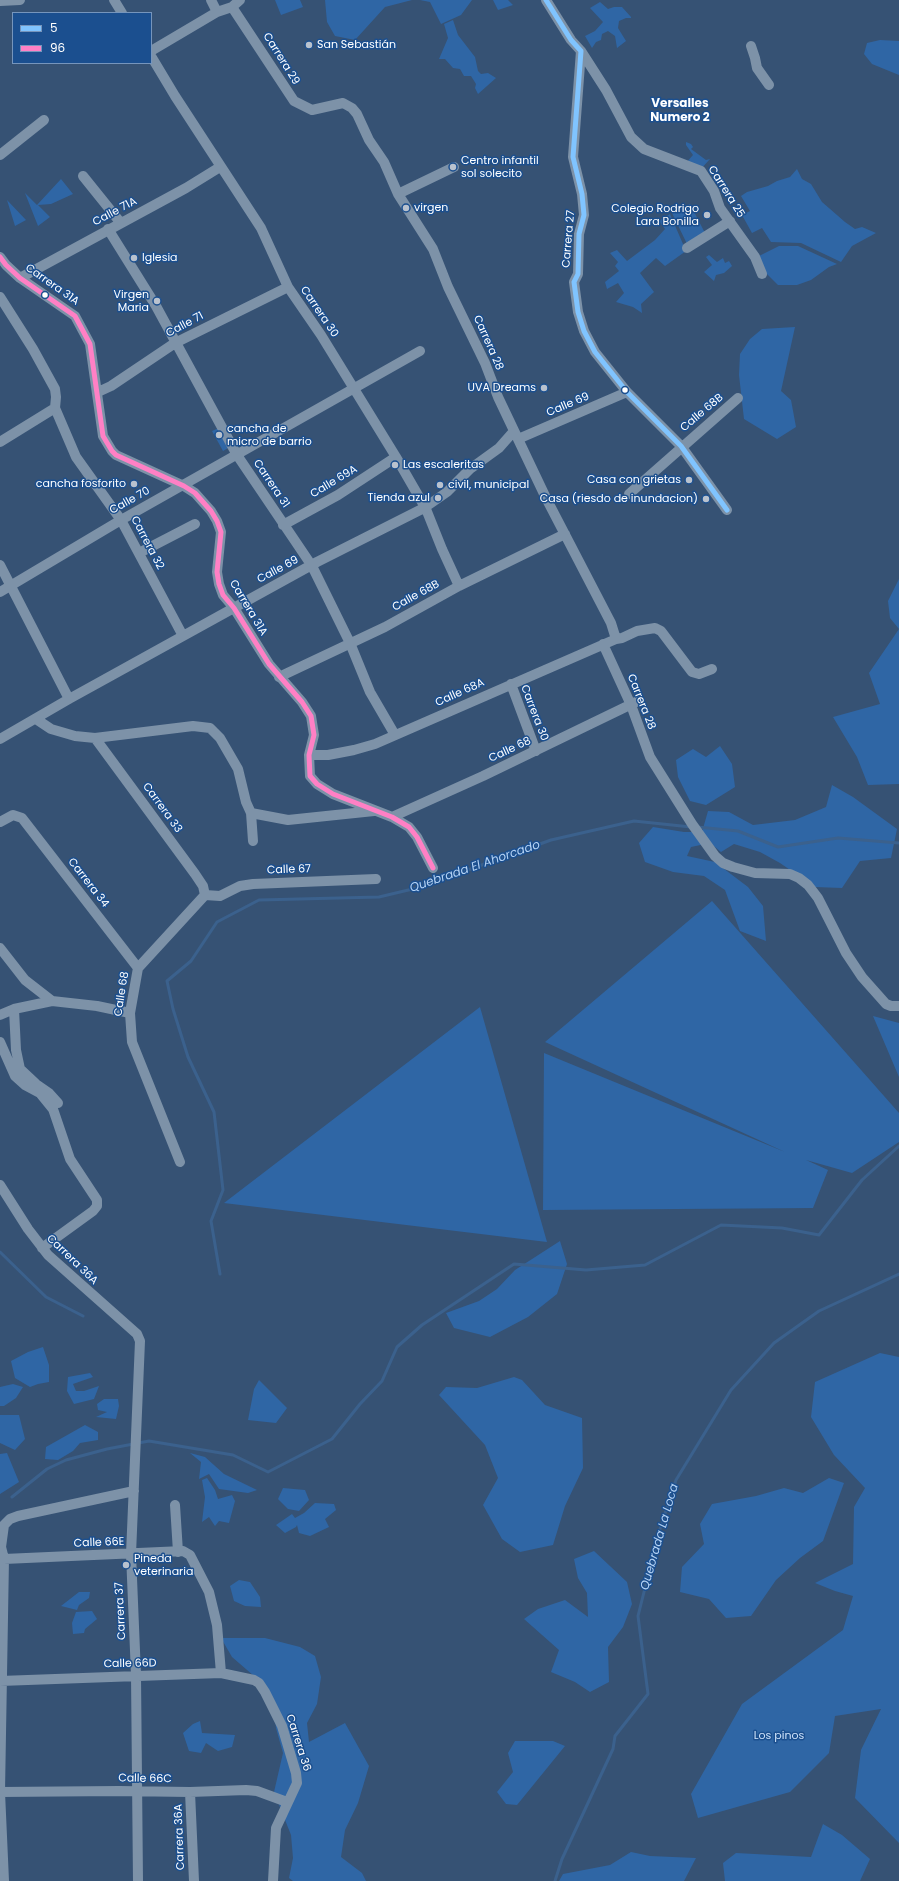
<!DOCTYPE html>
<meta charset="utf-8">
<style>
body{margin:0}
#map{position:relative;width:899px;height:1881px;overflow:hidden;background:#365274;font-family:Poppins,sans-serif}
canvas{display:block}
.legend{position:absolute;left:12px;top:12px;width:140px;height:52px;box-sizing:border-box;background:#1b4f8f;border:1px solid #7695bc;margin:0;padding:5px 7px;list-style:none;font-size:12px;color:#fff}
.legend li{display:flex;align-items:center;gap:8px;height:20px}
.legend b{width:20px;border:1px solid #7695bc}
</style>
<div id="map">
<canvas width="899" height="1881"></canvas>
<ul class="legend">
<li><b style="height:5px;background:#80c4ff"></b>5</li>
<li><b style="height:5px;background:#ff80c5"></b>96</li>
</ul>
</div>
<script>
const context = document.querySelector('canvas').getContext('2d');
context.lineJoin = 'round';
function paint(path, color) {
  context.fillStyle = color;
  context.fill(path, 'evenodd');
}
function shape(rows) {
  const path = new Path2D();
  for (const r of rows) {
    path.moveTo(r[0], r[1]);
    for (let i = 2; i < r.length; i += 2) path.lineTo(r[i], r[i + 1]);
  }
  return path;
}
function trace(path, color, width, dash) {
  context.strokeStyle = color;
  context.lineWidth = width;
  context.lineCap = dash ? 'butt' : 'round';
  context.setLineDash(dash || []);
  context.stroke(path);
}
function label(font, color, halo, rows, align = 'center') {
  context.font = font + ' Poppins,sans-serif';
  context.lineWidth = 3;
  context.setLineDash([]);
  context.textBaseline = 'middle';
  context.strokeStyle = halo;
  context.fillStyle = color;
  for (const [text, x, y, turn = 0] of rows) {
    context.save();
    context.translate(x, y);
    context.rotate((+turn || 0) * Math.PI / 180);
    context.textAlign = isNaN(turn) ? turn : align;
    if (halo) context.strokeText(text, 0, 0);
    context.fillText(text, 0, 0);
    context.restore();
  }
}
paint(shape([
 [275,0,300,0,303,7,281,15],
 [325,0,412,0,385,7,355,40,335,36,327,22],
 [420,0,472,0,461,15,441,24,430,2],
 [493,0,508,0,513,5,498,10],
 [600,2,608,9,614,7,622,7,631,17,631,18,626,18,619,21,618,28,626,41,617,48,615,36,608,31,602,34,601,40,596,42,592,48,585,36,595,31,603,22,590,8],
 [453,20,458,35,475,57,478,71,481,74,488,73,496,78,478,94,475,88,476,84,471,76,464,76,460,69,453,68,445,59,439,59,448,38,444,24],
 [880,40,899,41,899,75,872,64,864,54,867,43],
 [686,142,691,144,693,147,691,149,706,160,710,159,700,170,686,163,693,155,686,145],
 [797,169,802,179,811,184,822,202,845,222,855,229,862,227,876,233,852,246,841,262,801,243,771,242,762,228,752,233,742,215,750,211,741,196,747,192,768,186,777,181,790,177],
 [61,179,73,194,51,204,38,205,50,217,38,226,25,193,37,205],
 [7,200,26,220,15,226],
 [690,204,706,235,688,246,672,213],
 [670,214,686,251,665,266,656,258,640,273,654,292,641,304,642,313,633,307,616,302,624,293,618,283,607,289,605,282,619,271,615,266,618,262,610,253,617,250,627,261,655,240,665,229,659,221],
 [779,246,798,246,837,264,829,267,811,280,797,285,778,285,766,273,759,256],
 [709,255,717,262,723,258,725,263,729,261,732,266,724,273,716,275,714,281,704,272,712,265,706,257],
 [795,327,781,391,791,400,796,427,777,439,744,419,739,375,740,354,750,339,762,329],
 [219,428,230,447,223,451,212,431],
 [899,579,899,784,868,785,857,757,833,717,880,704,869,673,899,629,890,618,888,601],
 [720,746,732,764,735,787,706,805,690,801,678,777,676,760,693,749,706,757],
 [832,785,853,797,897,829,891,858,860,861,842,888,815,887,780,863,760,852,734,844,721,852,710,843,691,847,687,856,715,862,748,887,763,906,766,941,740,931,725,890,704,876,673,872,645,862,639,843,653,827,684,832,702,832,708,811,729,812,753,825,795,820,826,807],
 [712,901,899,1113,899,1142,852,1173,806,1160,828,1170,813,1208,543,1210,544,1053,785,1152,545,1042],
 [480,1007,547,1242,224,1203],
 [873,1016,899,1023,899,1077],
 [560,1241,567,1264,557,1294,528,1317,490,1337,454,1328,446,1313,479,1301,497,1289,515,1270],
 [43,1347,49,1365,49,1382,38,1384,30,1387,15,1378,11,1361,28,1352],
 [880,1353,899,1357,899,1843,855,1798,861,1750,881,1709,835,1716,829,1753,790,1792,698,1818,691,1794,742,1704,843,1630,853,1596,835,1591,815,1583,853,1564,854,1507,865,1488,834,1455,811,1417,815,1382],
 [90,1373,93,1377,73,1384,76,1391,84,1391,99,1386,94,1399,74,1404,67,1391,68,1377],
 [514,1377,522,1380,545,1405,582,1418,583,1468,565,1506,553,1545,520,1552,502,1539,483,1505,498,1478,485,1445,439,1395,446,1387,477,1388],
 [259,1380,287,1408,276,1423,248,1420,254,1389],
 [13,1384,23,1387,16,1398,4,1406,0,1406,0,1387],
 [104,1399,118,1399,119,1406,116,1419,96,1417,107,1412,98,1410,97,1404],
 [0,1415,19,1415,25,1439,15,1450,0,1443],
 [85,1425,98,1432,98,1440,80,1443,73,1451,58,1460,45,1459,46,1447],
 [7,1453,19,1482,0,1494,0,1454],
 [190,1453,205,1457,224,1474,257,1490,248,1493,219,1489,209,1474,199,1479,201,1462],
 [207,1478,215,1490,218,1499,232,1495,235,1501,229,1523,219,1521,215,1526,209,1517,202,1522,205,1497,202,1480],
 [829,1478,844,1483,823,1541,800,1558,776,1580,751,1616,726,1618,709,1599,680,1592,682,1567,704,1544,700,1524,712,1504,756,1496,784,1488,803,1493],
 [283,1488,305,1490,309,1500,299,1511,288,1509,278,1499],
 [315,1503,334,1504,336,1510,325,1519,329,1527,310,1536,299,1533,297,1525,296,1527,285,1533,276,1525,292,1514,295,1518,304,1513],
 [594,1551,627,1582,632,1604,623,1627,608,1647,609,1682,590,1692,575,1682,551,1672,559,1650,524,1619,538,1609,565,1600,588,1617,587,1593,578,1578,574,1559],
 [239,1580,250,1582,260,1597,261,1607,245,1606,234,1601,230,1586],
 [79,1592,90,1592,89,1598,79,1605,77,1610,61,1606],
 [92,1611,97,1619,85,1629,84,1633,73,1634,72,1623,76,1612],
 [221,1638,265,1638,300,1647,315,1656,321,1677,317,1704,307,1723,309,1742,345,1723,369,1766,358,1803,345,1830,341,1857,362,1873,366,1881,293,1881,289,1878,293,1858,291,1835,274,1792,283,1753,276,1728,273,1699,254,1676,232,1657],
 [200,1721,202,1733,235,1735,232,1747,218,1751,206,1743,201,1753,189,1751,183,1733,193,1724],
 [515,1741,553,1741,565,1746,517,1805,506,1804,497,1792,513,1772,508,1753],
 [823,1824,842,1835,870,1859,860,1881,725,1881,723,1863,736,1853,811,1857],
 [631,1852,650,1856,696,1858,684,1881,559,1881,563,1874,610,1865]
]), '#2f66a5');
trace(shape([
 [697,827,738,831,778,847,838,838,899,843],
 [0,1252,46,1297,83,1316],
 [220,1274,211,1221,223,1190,214,1112,188,1057,173,1009,167,981,191,961,217,922,259,900,379,897,421,887,551,840,634,821,691,827],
 [12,1497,47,1469,66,1460,107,1449,149,1441,233,1455,268,1472,332,1439,360,1404,382,1381,397,1347,422,1325,514,1264,586,1270,645,1265,721,1225,782,1228,819,1235,862,1180,899,1146],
 [555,1881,562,1859,613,1749,615,1736,648,1694,638,1616,659,1532,676,1480,731,1390,774,1343,819,1311,899,1274]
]), '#3b618d', 3);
trace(shape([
 [114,0,122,13],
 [211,0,217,12],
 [546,0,571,40,581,51,573,157,582,194,584,215,579,234,578,274,574,282,578,312,584,331,595,352,627,392,681,446,727,510],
 [0,1,20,0],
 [232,7,294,101,312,110,343,103,352,108,357,114,369,140,384,162,398,194,433,249,448,287,485,363,498,397,546,498,611,623,616,639,375,744,354,750,328,755,309,755],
 [751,46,755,58,757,68,769,85],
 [151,51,217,12,232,7,240,0],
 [581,51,606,90,631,137,644,149,701,171,714,191,720,208,755,257,762,274],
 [151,56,175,96,261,228,288,287,321,335,396,457,426,509,442,549,459,586],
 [0,155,44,120],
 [83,176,120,222],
 [398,194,454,167],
 [108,229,156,306,237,455,312,566,350,643,370,692,395,735],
 [687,248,730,221],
 [0,257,6,265,20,278,75,316,90,344,103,436,112,451,116,455,184,486,195,493,211,511,217,521,221,532,217,572,219,584,223,595,234,608,269,664,302,702,311,716,314,735,309,755,310,776,317,784,333,794,392,817,409,827,417,837,433,868],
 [20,278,186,188,220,167],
 [0,297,33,349,55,389,56,397,55,408,76,457,121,520,183,636],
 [98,392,111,386,175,343,288,287],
 [518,439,627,392],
 [0,442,55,408],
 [629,494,738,398],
 [283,525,338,495,396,457],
 [139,553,195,524],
 [0,565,69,699],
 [0,592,121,520,420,351],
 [616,639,622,638,637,631,655,628,661,631,692,672,699,674,712,669],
 [603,644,631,705,650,757,692,824,715,856,723,863,733,867,755,873,790,874,799,878,808,885,818,898,846,953,862,977,886,1004,891,1006,899,1006],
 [279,677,385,627,459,586,565,534],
 [511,684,536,751],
 [36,719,51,729,75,736,95,738,193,726,210,728,220,738,238,769,246,802,251,813,253,841],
 [95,738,195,874,203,886,205,895],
 [0,739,69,699,317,562,424,508,447,492,470,469,499,448,514,431],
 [251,813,288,820,374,811],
 [392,817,483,776,638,701],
 [0,822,13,815,22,818,138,968],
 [205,895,220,896,240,886,253,884,376,879],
 [0,948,25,980,52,1001],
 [14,1009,16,1050,20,1069,36,1084,49,1093,58,1103],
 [0,1015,14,1009,52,1001,97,1006,130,1013],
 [0,1042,15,1076,25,1085,40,1093,53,1109,70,1159,97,1200,97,1206,93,1211,42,1248],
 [180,1162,132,1042,130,1013,138,968,205,895],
 [0,1185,28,1229,48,1255,137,1334,140,1341,131,1554,136,1675,138,1881],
 [175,1505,178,1552],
 [0,1561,4,1559,183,1551,190,1555,209,1592,217,1625,221,1673],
 [0,1681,221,1673,254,1680,259,1683,265,1692,282,1726,296,1773,297,1783,276,1828,273,1881],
 [0,1792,119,1791,190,1792,246,1790,257,1791,287,1802],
 [190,1792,194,1881],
 [4,1881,0,1792,4,1559,1,1547,4,1525,10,1519,18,1516,134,1491]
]), '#7d92a8', 10);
trace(shape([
 [546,0,571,40,581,51,573,157,582,194,584,215,579,234,578,274,574,282,578,312,584,331,595,352,627,392,681,446,727,510]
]), '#80c4ff', 5);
trace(shape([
 [0,257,6,265,20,278,75,316,90,344,103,436,112,451,116,455,184,486,195,493,211,511,217,521,221,532,217,572,219,584,223,595,234,608,269,664,302,702,311,716,314,735,309,755,310,776,317,784,333,794,392,817,409,827,417,837,433,868]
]), '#ff80c5', 5);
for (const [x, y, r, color] of [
 [309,45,4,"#b9c2ce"],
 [453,167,4,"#b9c2ce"],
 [406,208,4,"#b9c2ce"],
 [707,215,4,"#b9c2ce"],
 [134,258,4,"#b9c2ce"],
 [45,295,3.5,"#fff"],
 [157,301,4,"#b9c2ce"],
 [544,388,4,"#b9c2ce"],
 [625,390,3.5,"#fff"],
 [219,435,4,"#b9c2ce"],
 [395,465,4,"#b9c2ce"],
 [689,480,4,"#b9c2ce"],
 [134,484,4,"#b9c2ce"],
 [440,485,4,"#b9c2ce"],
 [438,498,4,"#b9c2ce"],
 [706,499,4,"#b9c2ce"],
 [126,1565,4,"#b9c2ce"]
]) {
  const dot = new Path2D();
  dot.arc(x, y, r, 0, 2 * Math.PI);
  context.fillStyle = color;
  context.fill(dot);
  trace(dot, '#1b4f8f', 1.5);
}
label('11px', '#fff', '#1b4f8f', [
 ["San Sebastián",317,45],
 ["Centro infantil",461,161],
 ["sol solecito",461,174],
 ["virgen",414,208],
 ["Colegio Rodrigo",699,209,"right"],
 ["Lara Bonilla",699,222,"right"],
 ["Iglesia",142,258],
 ["Virgen",149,295,"right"],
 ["Maria",149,308,"right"],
 ["UVA Dreams",536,388,"right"],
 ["cancha de",227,429],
 ["micro de barrio",227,442],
 ["Las escaleritas",403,465],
 ["Casa con grietas",681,480,"right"],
 ["cancha fosforito",126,484,"right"],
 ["civil, municipal",448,485],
 ["Tienda azul",430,498,"right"],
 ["Casa (riesdo de inundacion)",698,499,"right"],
 ["Pineda",134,1559],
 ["veterinaria",134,1572]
], 'left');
label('11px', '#fff', '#1b4f8f', [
 ["Carrera 29",281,59,58],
 ["Carrera 25",726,192,58],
 ["Calle 71A",115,212,-28],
 ["Carrera 27",569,239,-85],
 ["Carrera 31A",52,285,35],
 ["Carrera 30",319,312,56],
 ["Calle 71",185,325,-28],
 ["Carrera 28",488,343,66],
 ["Calle 69",568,405,-23],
 ["Calle 68B",702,413,-40],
 ["Calle 69A",334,482,-31],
 ["Carrera 31",271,484,56],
 ["Calle 70",130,501,-29],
 ["Carrera 32",147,543,62],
 ["Calle 69",278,570,-28],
 ["Calle 68B",416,596,-29],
 ["Carrera 31A",248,608,59],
 ["Calle 68A",460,693,-24],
 ["Carrera 28",641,702,68],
 ["Carrera 30",534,713,69],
 ["Calle 68",510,750,-25],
 ["Carrera 33",162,808,54],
 ["Calle 67",289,870,-2],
 ["Carrera 34",88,883,52],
 ["Calle 68",122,994,-81],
 ["Carrera 36A",72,1260,44],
 ["Calle 66E",99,1543,-2],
 ["Carrera 37",121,1611,-93],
 ["Calle 66D",130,1664,-1],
 ["Carrera 36",298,1743,72],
 ["Calle 66C",145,1779,1],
 ["Carrera 36A",180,1837,-92]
]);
label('11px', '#cfe3fa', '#1b4f8f', [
 ["Los pinos",779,1736]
]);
label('bold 12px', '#fff', '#1b4f8f', [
 ["Versalles",680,104],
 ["Numero 2",680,118]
]);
label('italic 12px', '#b5d3f5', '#1b4f8f', [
 ["Quebrada El Ahorcado",475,867,-19],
 ["Quebrada La Loca",660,1537,-74]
]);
</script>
